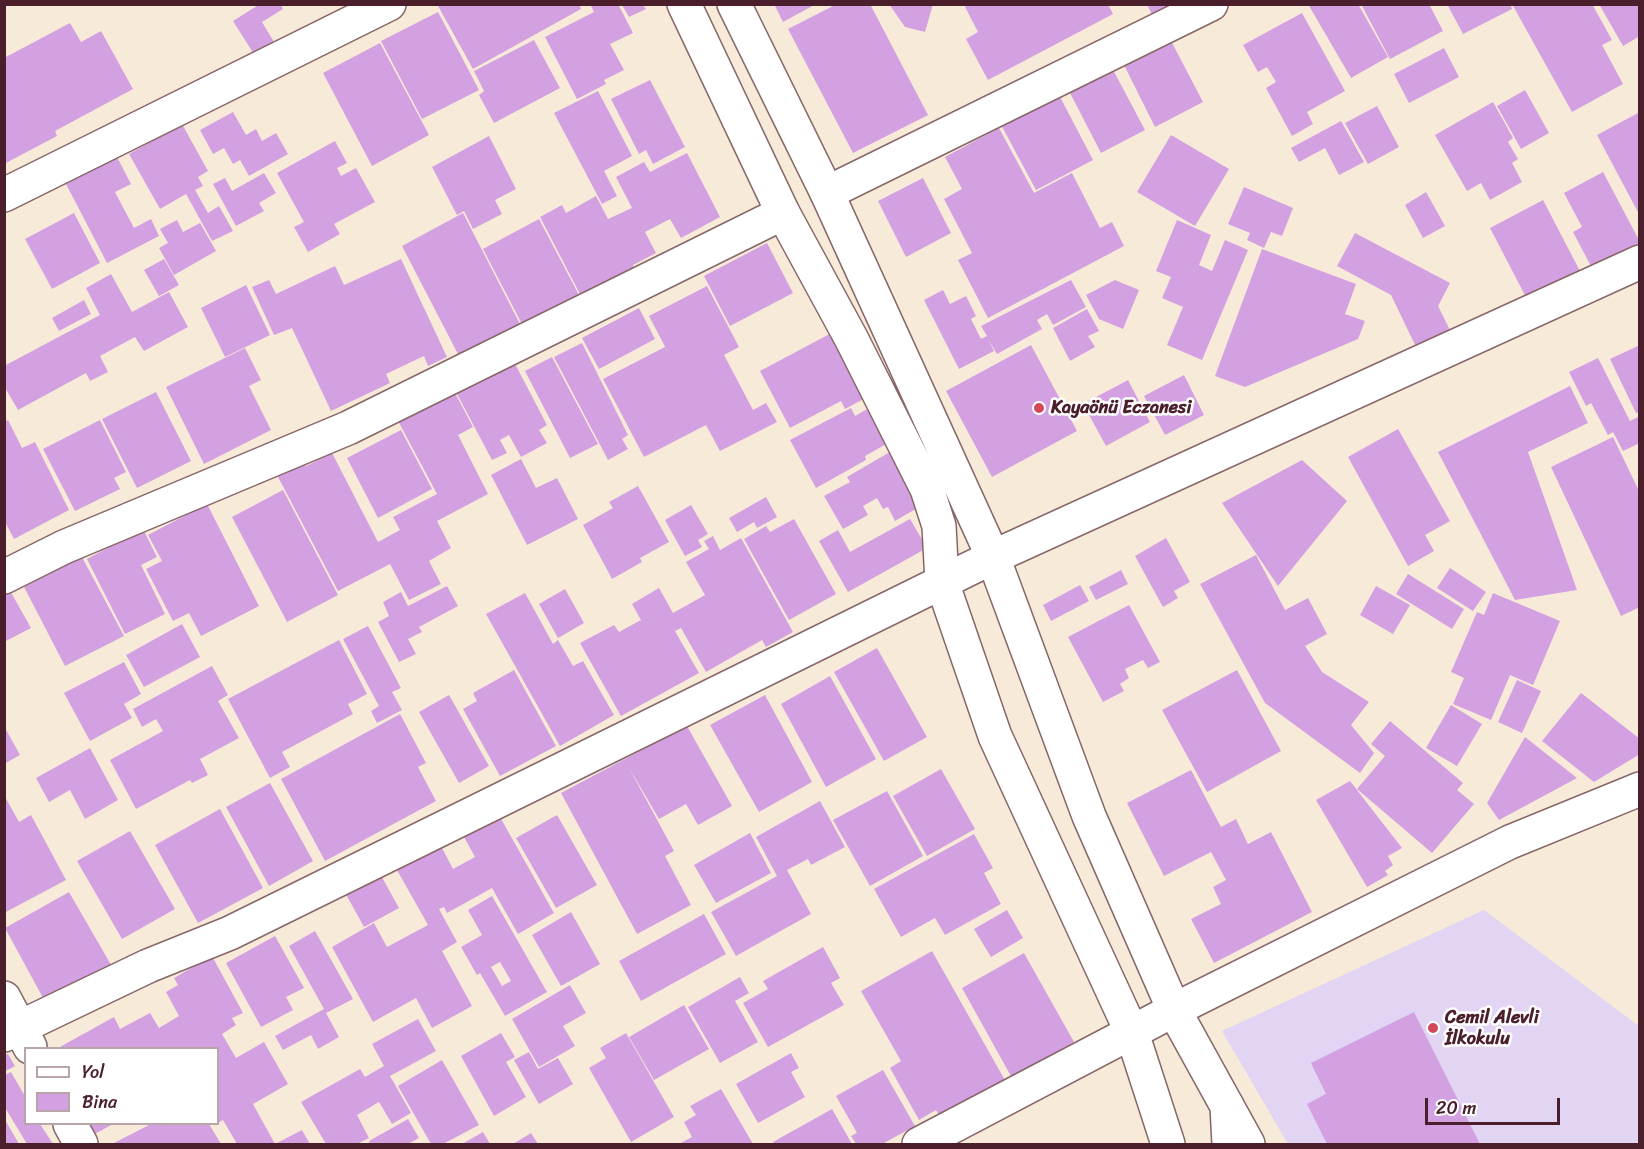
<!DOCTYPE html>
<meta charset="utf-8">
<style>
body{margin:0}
#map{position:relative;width:1644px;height:1149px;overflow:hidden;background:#f8ead8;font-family:Sriracha,sans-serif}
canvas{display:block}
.frame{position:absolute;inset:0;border:6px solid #4a1f2b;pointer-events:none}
.legend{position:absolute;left:24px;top:1047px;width:195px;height:78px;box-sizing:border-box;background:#fff;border:2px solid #b7a5aa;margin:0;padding:8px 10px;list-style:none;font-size:18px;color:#4a1f2b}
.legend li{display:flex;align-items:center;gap:12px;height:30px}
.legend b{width:30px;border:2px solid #b7a5aa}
.scale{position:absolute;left:1425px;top:1098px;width:135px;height:27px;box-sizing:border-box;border:3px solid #4a1f2b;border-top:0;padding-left:8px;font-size:18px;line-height:21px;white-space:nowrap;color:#4a1f2b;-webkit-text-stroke:4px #fff;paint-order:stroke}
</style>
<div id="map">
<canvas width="1644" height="1149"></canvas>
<div class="frame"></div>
<ul class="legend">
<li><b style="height:8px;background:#fff"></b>Yol</li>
<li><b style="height:16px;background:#d3a1e2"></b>Bina</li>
</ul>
<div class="scale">20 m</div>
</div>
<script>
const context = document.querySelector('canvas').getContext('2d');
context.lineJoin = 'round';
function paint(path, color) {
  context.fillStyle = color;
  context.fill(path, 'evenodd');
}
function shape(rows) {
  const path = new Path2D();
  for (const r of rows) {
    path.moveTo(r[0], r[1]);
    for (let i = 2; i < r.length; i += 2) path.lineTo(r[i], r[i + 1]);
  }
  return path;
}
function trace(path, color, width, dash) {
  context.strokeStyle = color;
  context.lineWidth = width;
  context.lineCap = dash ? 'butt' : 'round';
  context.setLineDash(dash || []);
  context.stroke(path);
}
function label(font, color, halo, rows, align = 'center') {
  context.font = font + ' Sriracha,sans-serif';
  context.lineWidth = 5;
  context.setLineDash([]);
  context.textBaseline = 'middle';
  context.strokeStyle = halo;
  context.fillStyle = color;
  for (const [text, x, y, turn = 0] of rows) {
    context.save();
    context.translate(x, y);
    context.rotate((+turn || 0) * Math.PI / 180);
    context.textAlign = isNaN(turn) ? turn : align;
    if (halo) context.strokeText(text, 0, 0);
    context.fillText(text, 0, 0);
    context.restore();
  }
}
paint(shape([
 [1484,910,1639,1026,1639,1144,1288,1144,1222,1031]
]), '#e2d4f3');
paint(shape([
 [260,4,280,4,283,9,262,22,277,47,257,59,233,21],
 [437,4,579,4,581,9,473,69],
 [590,4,618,4,633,33,610,44,624,70,604,80,606,84,577,99,545,37,594,12],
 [774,4,816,4,783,22],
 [837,4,870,4,928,115,853,153,788,29],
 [889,4,933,4,925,32,905,27],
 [969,4,1108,4,1113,14,988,80,966,39,978,32,965,7],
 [1147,4,1196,4,1156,23],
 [1308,4,1358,4,1388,57,1351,78],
 [1361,4,1429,4,1443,31,1390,59],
 [1447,4,1510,4,1512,9,1463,34],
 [1512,4,1592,4,1612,40,1602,45,1623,84,1572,112],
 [1599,4,1640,4,1640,36,1623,46],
 [622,5,643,5,646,9,629,17],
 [438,12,479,90,422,119,381,41],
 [1302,13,1345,91,1307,112,1313,124,1292,136,1266,88,1276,82,1267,67,1258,72,1243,45],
 [70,23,81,42,101,31,133,89,55,131,57,136,4,164,4,58],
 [1170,39,1203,102,1155,127,1123,63],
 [534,40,560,88,494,123,479,95,484,91,474,71],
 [380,43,429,135,372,166,323,73],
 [1444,48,1459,77,1409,103,1394,74],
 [1111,66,1145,130,1101,153,1068,89],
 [650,80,685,147,653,164,646,150,639,154,611,99],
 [1525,90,1549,133,1521,149,1497,106],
 [598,91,632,156,604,171,617,196,602,204,554,113],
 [1057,91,1093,160,1036,190,999,121],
 [1493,102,1513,138,1508,142,1518,159,1512,163,1522,182,1490,200,1481,183,1467,191,1435,135],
 [1377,106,1399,147,1368,164,1345,123],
 [233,112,246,135,256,129,262,141,276,133,288,154,249,176,240,160,233,164,224,148,213,154,200,130],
 [1640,112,1640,216,1597,135],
 [1341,121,1364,162,1339,175,1325,148,1299,162,1291,148],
 [182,124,208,171,198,177,203,186,195,190,208,213,219,206,233,231,212,241,186,194,160,209,129,154],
 [999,128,1034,193,1072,173,1100,228,1112,222,1124,246,988,318,958,260,972,253,944,199,962,189,945,157],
 [1171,135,1229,169,1195,226,1137,192],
 [489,136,516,189,495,200,502,214,473,229,464,211,457,215,432,167],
 [335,141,347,163,337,168,341,176,356,168,375,202,334,224,340,234,308,252,294,227,304,222,277,173],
 [687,153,720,217,681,238,670,219,645,232,656,253,633,265,634,269,581,296,540,217,562,205,566,213,596,196,608,219,632,208,616,177,644,162,650,172],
 [117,157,131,184,115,192,134,228,151,219,159,236,107,263,66,184],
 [1603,172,1640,242,1640,248,1594,272,1573,232,1582,227,1564,193],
 [264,173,276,193,259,203,264,211,236,226,213,184,225,178,232,191],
 [923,178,951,233,906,257,878,201],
 [1244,187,1293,208,1282,236,1271,232,1264,248,1247,240,1250,233,1228,224],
 [1426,192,1445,226,1423,238,1405,205],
 [1543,200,1581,273,1528,301,1490,228],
 [74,213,100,263,52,289,25,239],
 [463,213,521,326,460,358,402,246],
 [539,219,580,297,523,326,483,249],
 [177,220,183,232,200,223,216,251,174,275,159,248,168,243,160,229],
 [1177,220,1211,235,1199,265,1212,271,1225,240,1248,250,1202,360,1167,345,1183,307,1162,298,1171,277,1156,271],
 [1355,233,1450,283,1438,306,1451,332,1417,349,1391,295,1337,266],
 [767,243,793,293,730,326,704,276],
 [1262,249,1356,284,1345,314,1365,321,1358,339,1245,387,1215,376],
 [164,259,179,285,159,296,144,270],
 [401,259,447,357,428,366,424,356,386,374,390,383,331,411,292,328,274,335,252,287,269,280,276,294,335,266,344,285],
 [111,274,132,312,169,292,188,327,144,351,135,337,100,356,108,372,90,381,86,373,18,410,4,386,4,366,100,315,86,288],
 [1071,280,1086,307,1053,325,1047,314,1037,320,1042,329,997,354,988,339,994,351,959,369,924,300,943,290,950,304,966,296,976,316,971,319,981,339,987,336,981,326],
 [1115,280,1139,290,1123,329,1099,319,1086,295],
 [246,285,270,335,225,357,201,308],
 [707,286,739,347,724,355,753,410,766,403,777,422,720,451,706,425,644,457,603,379,665,347,670,356,649,316],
 [84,300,91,314,59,331,52,318],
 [639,308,655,339,599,369,582,338],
 [1087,309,1099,331,1088,336,1095,347,1070,361,1053,328],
 [839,329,873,394,845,409,841,401,790,428,760,371],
 [582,343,628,435,622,439,628,449,608,460,554,357],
 [1031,345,1077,431,992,477,946,391],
 [1640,345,1640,412,1636,413,1610,359],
 [245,348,261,380,249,386,271,430,204,464,166,387],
 [552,357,598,444,570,458,525,371],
 [1598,358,1630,421,1640,416,1640,443,1623,451,1613,432,1608,435,1591,403,1586,406,1569,372],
 [514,362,547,425,539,430,547,443,521,457,509,435,500,440,507,453,492,460,456,392],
 [1184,375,1204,415,1165,435,1144,396],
 [1128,380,1150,422,1106,446,1083,404],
 [1570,386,1588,423,1528,452,1577,590,1515,600,1438,452],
 [453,389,473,427,458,435,488,494,437,521,451,548,429,561,441,584,409,600,390,564,338,591,277,475,304,461,306,466,332,453,378,542,400,530,393,517,437,494,397,419],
 [156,392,191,461,137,488,102,419],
 [851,408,855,416,869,408,888,443,865,456,866,460,816,488,790,440],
 [8,420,22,448,35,442,69,510,14,539,4,520,4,422],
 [100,420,126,472,114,478,120,489,75,511,43,449],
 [1398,429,1450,521,1425,535,1434,551,1408,566,1348,457],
 [401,430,432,489,378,518,347,458],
 [1613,437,1640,493,1640,607,1621,616,1551,467],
 [895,449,926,503,895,521,888,507,883,509,877,498,863,506,868,515,843,529,824,496,850,482,847,477],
 [521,459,536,488,557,478,578,519,527,545,491,475],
 [1302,460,1347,501,1278,586,1222,503],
 [638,486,669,542,640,558,642,562,612,579,583,525,613,508,609,502],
 [283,490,338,595,287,622,232,517],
 [766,497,777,517,757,528,754,522,737,532,729,518],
 [207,504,259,606,201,636,189,613,173,621,146,569,162,561,148,535],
 [691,505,708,534,698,540,702,547,685,556,665,520],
 [794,519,836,594,789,620,744,539,766,526,770,532],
 [910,519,927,548,848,592,819,541,838,530,850,552],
 [143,529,157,557,141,565,165,614,125,634,87,559],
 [713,536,720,550,741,538,793,632,766,647,762,640,706,672,681,628,675,631,699,673,621,716,580,643,614,625,619,632,641,620,632,604,659,588,673,613,705,595,686,562,709,549,704,541],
 [1166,538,1190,582,1174,591,1178,598,1163,607,1135,556],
 [1256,555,1285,610,1308,598,1327,634,1305,646,1322,672,1369,702,1351,725,1374,753,1360,773,1265,703,1200,584],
 [82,557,124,636,65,666,24,587],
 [1450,568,1486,592,1473,611,1437,588],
 [1121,570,1128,584,1096,600,1089,587],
 [1408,574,1464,609,1452,629,1396,594],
 [4,580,31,628,4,642],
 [1080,585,1089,601,1051,621,1043,605],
 [447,586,458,606,419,627,422,632,408,639,416,654,399,662,378,622,389,616,383,602,401,592,408,606],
 [1376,586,1410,605,1393,634,1360,615],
 [565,589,584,623,558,638,539,604],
 [525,593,553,644,558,640,573,666,583,661,614,715,560,746,486,614],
 [1493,593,1560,621,1533,685,1510,675,1491,720,1453,704,1464,678,1451,672,1477,612,1484,615],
 [1129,605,1160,662,1148,668,1143,660,1125,669,1129,678,1120,684,1124,691,1103,702,1068,637],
 [182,624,200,657,144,687,126,655],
 [368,626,401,688,392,692,402,710,377,723,371,711,379,706,343,639],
 [339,640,367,694,348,704,353,714,282,752,290,767,270,778,228,699],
 [877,648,927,737,884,761,834,672],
 [124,662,141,694,124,704,132,718,90,741,64,693],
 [212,666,228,695,218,701,239,738,200,759,208,775,192,783,190,780,136,809,110,760,163,731,156,719,142,727,133,709],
 [514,670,556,746,500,776,463,709,477,701,473,693],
 [1237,670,1281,751,1207,792,1162,710],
 [830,676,876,759,826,787,781,704],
 [1517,680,1541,691,1522,733,1498,722],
 [1581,693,1640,739,1640,754,1594,782,1542,741],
 [449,695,489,766,459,783,419,712],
 [765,695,812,782,759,812,710,725],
 [1451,705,1482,724,1457,766,1426,748],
 [400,714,426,763,418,767,436,801,325,861,281,779],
 [1390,721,1463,783,1457,790,1474,804,1432,853,1357,789,1385,756,1371,744],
 [4,726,20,755,4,764],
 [687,726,732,806,698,825,686,804,659,819,628,766,674,851,665,856,691,905,637,934,561,793],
 [1525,737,1577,778,1499,820,1487,803],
 [90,748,118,800,85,819,70,790,49,802,36,778],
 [941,769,975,829,927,856,893,796],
 [1191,770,1221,827,1236,819,1248,844,1271,832,1312,912,1214,963,1191,919,1221,904,1213,887,1226,880,1211,852,1164,876,1127,803],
 [1350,781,1402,848,1388,856,1393,865,1385,871,1388,875,1367,887,1316,800],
 [270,783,313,861,269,886,226,807],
 [887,791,923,856,870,886,833,820],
 [4,795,19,822,31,815,66,880,4,913],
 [820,801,845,847,811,865,808,859,787,870,811,914,736,956,711,912,777,876,756,837],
 [220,809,263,888,198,923,155,845],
 [557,815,597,885,556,908,516,838],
 [500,817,554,913,518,934,492,888,447,913,444,907,439,909,457,942,442,951,472,1006,432,1028,416,998,373,1022,332,947,374,923,387,947,428,925,397,870,441,846,453,869,475,857,464,837],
 [130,831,175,909,122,939,77,861],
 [750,833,771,873,716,903,694,865],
 [974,834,993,868,984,873,1001,904,945,935,935,918,901,937,874,889],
 [378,870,399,908,364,927,343,889],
 [69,892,114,970,48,1007,5,928],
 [492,896,547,992,505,1016,480,973,477,975,461,947,482,935,468,910],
 [500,962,511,981,502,986,491,967],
 [1007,910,1023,938,991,957,974,929],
 [571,912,600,964,561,986,532,935],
 [704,914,726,954,641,1001,619,961],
 [315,931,353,999,326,1013,339,1037,318,1049,311,1035,283,1050,275,1036,324,1009,289,946],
 [275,936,304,988,286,997,293,1010,261,1027,226,963],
 [823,947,840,978,831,983,844,1005,768,1047,743,1003,768,989,763,981],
 [932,951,1006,1082,941,1119,936,1110,919,1120,890,1068,901,1061,861,991],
 [1024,953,1074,1042,1012,1078,962,988],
 [212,956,243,1013,232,1018,236,1025,222,1034,236,1058,264,1042,288,1084,253,1104,275,1144,302,1130,310,1144,237,1144,223,1120,218,1123,218,1048,58,1048,114,1017,120,1029,150,1013,159,1028,179,1016,166,992,178,985,174,978],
 [740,977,749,993,735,1001,758,1042,720,1063,688,1007],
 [570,985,586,1013,563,1026,575,1046,539,1067,512,1019],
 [684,1005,709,1049,654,1080,629,1037],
 [1414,1012,1480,1144,1327,1144,1307,1104,1326,1094,1311,1063],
 [418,1019,436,1051,390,1076,411,1113,392,1124,379,1102,357,1115,369,1138,357,1144,326,1144,301,1102,360,1069,365,1077,384,1066,372,1044],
 [501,1033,515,1057,506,1062,526,1097,494,1116,461,1056],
 [626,1033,674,1117,631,1142,589,1068,606,1058,600,1048],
 [529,1052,538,1069,558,1058,573,1084,539,1104,514,1060],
 [791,1053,799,1068,791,1072,805,1097,758,1123,736,1084],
 [8,1054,15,1066,4,1072,4,1055],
 [442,1060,479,1125,443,1144,431,1144,398,1086],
 [883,1070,915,1126,882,1144,856,1144,851,1136,857,1133,836,1096],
 [11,1072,26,1098,26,1124,40,1124,53,1144,27,1144,4,1106,4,1075],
 [721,1089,753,1144,679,1144,692,1137,684,1122,696,1115,690,1106],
 [832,1109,852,1144,775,1144,773,1142],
 [4,1118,11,1130,19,1144,4,1144],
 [408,1119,419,1138,408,1144,370,1144,369,1141],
 [89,1124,113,1124,95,1134],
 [151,1124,209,1124,221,1144,112,1144],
 [483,1132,490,1144,462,1144],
 [531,1133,538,1144,513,1144]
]), '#d3a1e2');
const minor = shape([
 [827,193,1211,4],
 [4,195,389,4],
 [4,577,64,547,348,428,783,213],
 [4,998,30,1047],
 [4,1035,148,966,230,933,993,557,1640,262],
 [70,1124,81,1144],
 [919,1144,1174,1010,1510,842,1640,789]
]);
const major = shape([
 [684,4,783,213,851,338,927,489,939,526,942,582,995,736,1132,1033,1168,1144],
 [734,4,827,193,993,557,1089,816,1174,1010,1227,1106,1229,1144]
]);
const highway = shape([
 [1227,1106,1248,1144]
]);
trace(minor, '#876668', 36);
trace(major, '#876668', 36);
trace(highway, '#876668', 36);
trace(minor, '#fff', 33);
trace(major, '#fff', 33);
trace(highway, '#fff', 33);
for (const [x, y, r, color] of [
 [1039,408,6,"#d1495b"],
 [1433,1028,6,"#d1495b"]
]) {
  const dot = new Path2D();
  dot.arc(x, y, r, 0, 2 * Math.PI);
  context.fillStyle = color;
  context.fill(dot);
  trace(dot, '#fff', 2);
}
label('bold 18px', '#4a1f2b', '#fff', [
 ["Kayaönü Eczanesi",1051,408],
 ["Cemil Alevli",1445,1018],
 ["İlkokulu",1445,1039]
], 'left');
</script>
